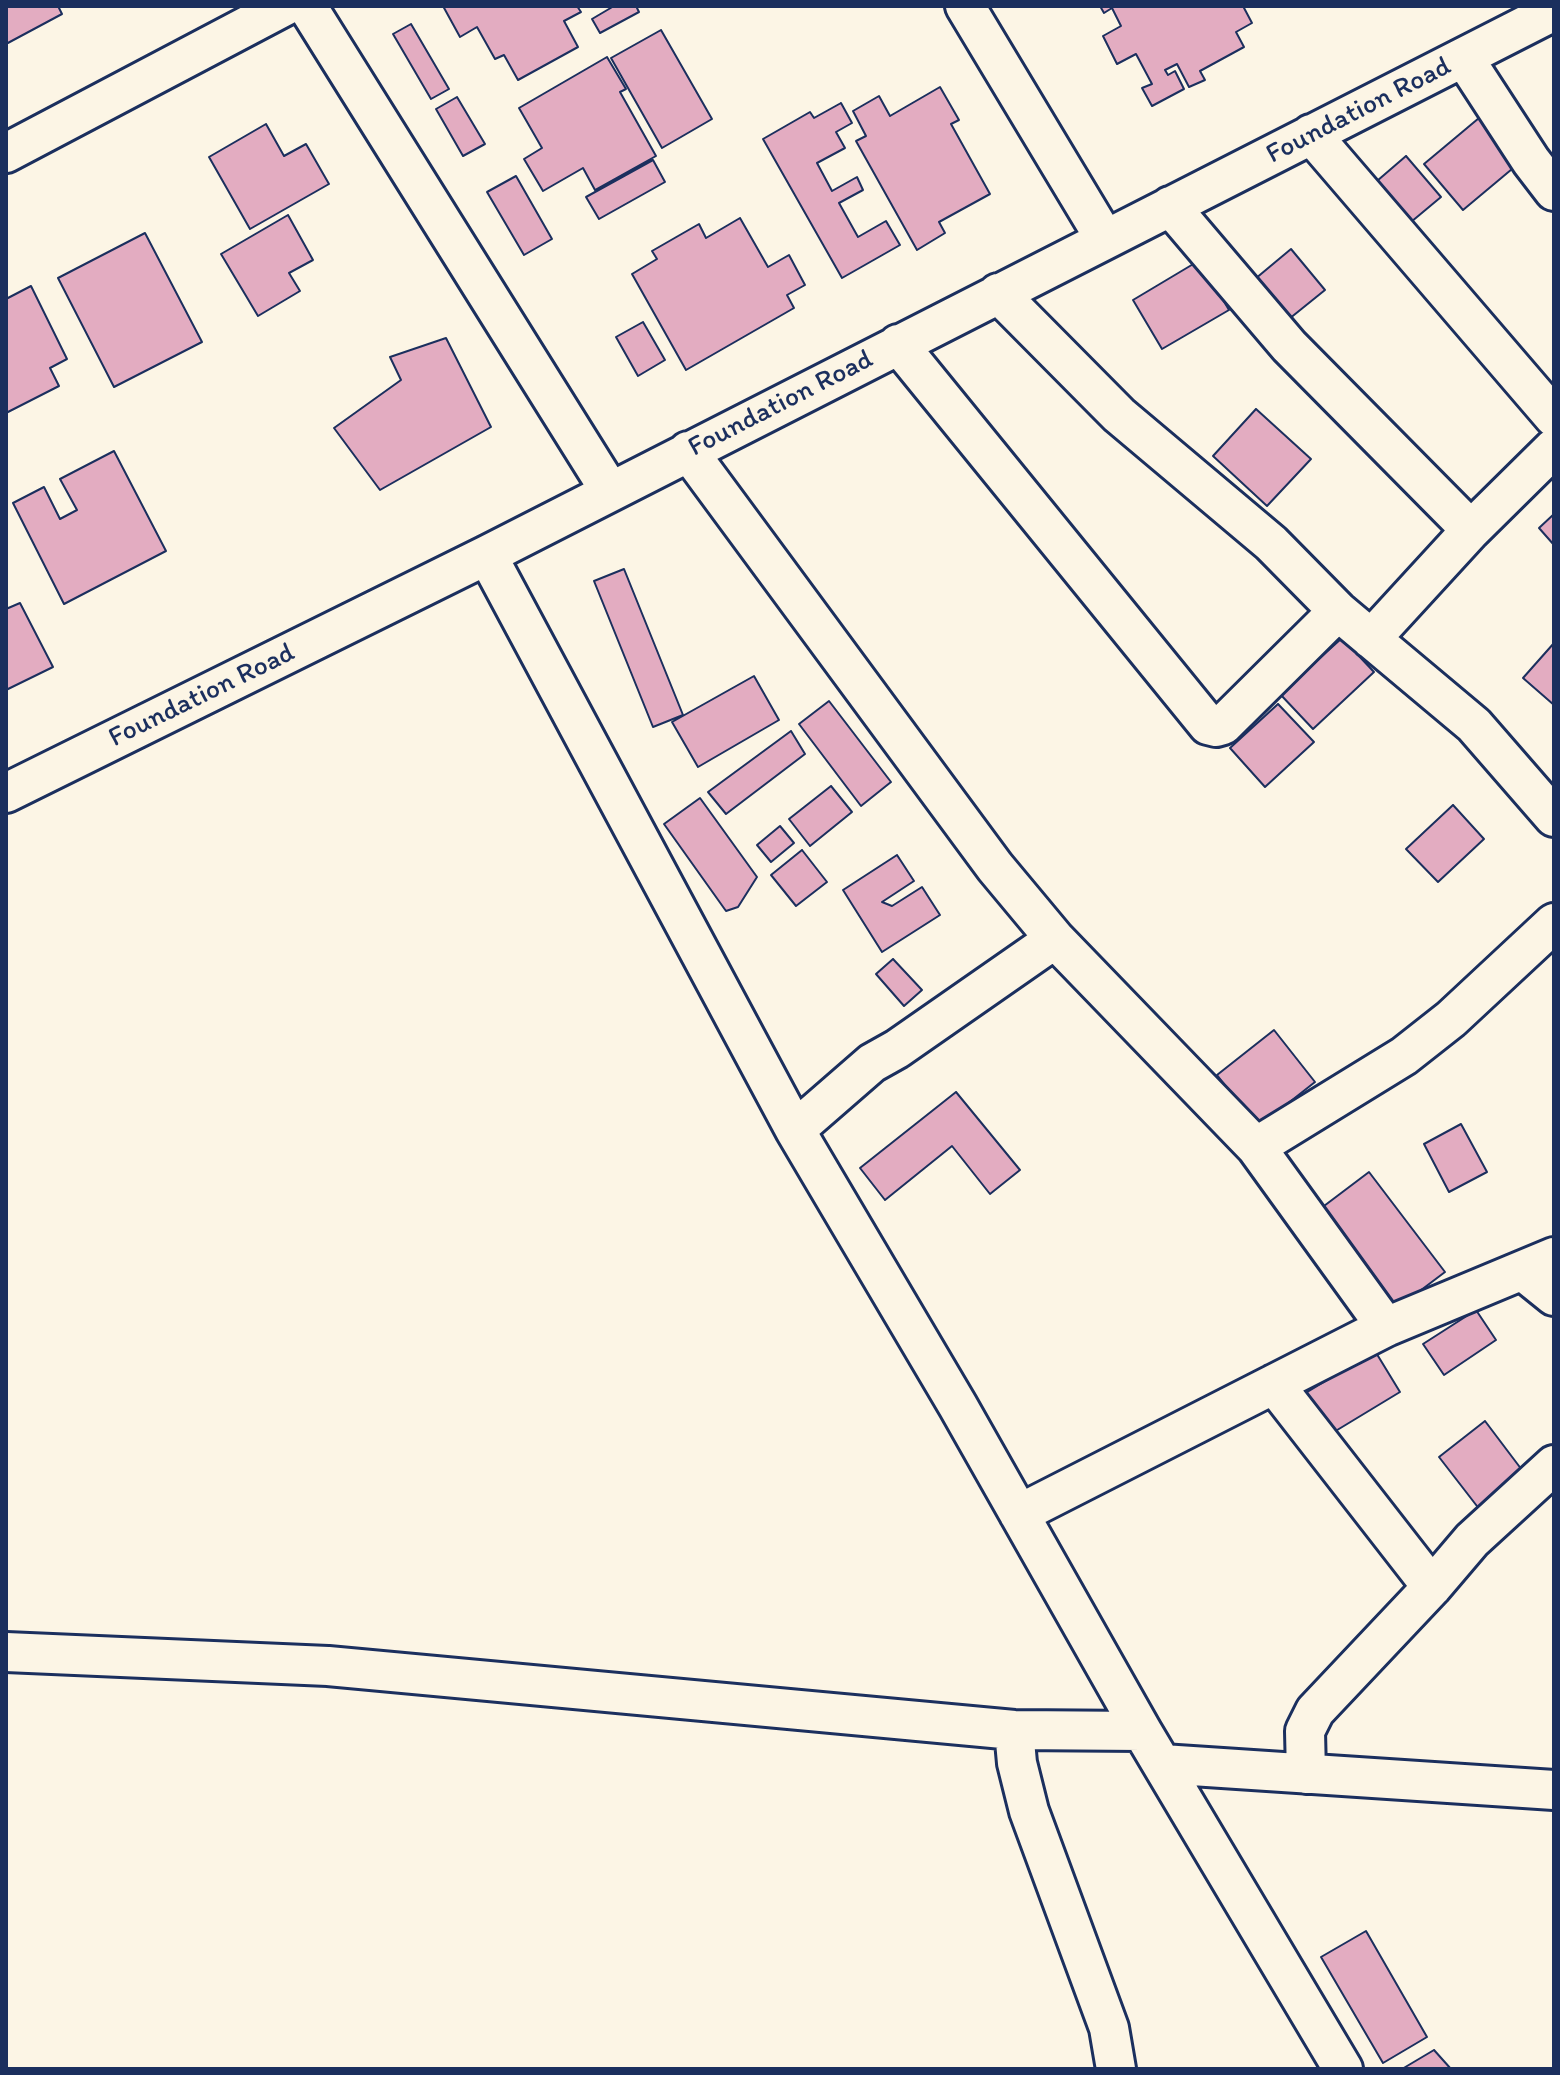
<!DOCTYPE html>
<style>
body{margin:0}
#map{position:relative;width:1560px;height:2075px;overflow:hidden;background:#fcf5e5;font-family:Itim,sans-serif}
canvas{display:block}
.frame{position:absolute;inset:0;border:8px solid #1b2f5e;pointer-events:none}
</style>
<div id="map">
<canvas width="1560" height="2075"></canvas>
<div class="frame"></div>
</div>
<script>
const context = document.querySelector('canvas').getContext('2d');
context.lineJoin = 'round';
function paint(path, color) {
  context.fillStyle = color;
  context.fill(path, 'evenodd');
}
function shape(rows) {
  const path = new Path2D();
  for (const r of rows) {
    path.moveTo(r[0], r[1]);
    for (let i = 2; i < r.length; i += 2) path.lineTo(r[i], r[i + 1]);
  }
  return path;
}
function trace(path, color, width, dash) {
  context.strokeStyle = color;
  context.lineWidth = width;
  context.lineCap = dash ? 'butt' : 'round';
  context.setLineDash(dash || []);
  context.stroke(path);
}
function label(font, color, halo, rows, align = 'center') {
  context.font = font + ' Itim,sans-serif';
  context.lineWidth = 7;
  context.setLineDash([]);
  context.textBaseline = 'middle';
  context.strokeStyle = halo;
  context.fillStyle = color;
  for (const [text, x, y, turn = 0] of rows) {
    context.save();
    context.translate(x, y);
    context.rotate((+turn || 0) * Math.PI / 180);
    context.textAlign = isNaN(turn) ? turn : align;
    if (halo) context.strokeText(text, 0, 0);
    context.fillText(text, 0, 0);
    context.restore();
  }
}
const building = shape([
 [6,6,58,6,62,14,6,44,6,6],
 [443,6,577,6,581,12,564,21,578,47,518,80,504,55,495,59,477,27,460,37,443,6],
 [614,6,636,6,639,12,600,33,592,19,614,6],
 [1100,6,1243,6,1252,23,1236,32,1244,47,1200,71,1205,80,1189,87,1177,64,1165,70,1168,75,1175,71,1184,89,1152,106,1142,88,1152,84,1136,54,1117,64,1103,36,1121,26,1112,8,1104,13,1100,6],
 [411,24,449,89,431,99,393,34,411,24],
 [661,30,712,119,662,148,611,58,661,30],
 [607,57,626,89,620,92,656,156,595,190,583,168,543,191,524,159,542,148,519,108,607,57],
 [940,87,959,120,951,124,990,194,939,222,945,233,917,250,856,141,866,136,853,111,879,96,890,116,940,87],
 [457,97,485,144,463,156,436,109,457,97],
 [841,103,852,123,836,132,845,148,817,163,832,191,857,177,863,190,839,203,858,237,886,221,900,245,842,278,763,139,810,112,814,118,841,103],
 [1479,118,1518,164,1463,210,1424,164,1479,118],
 [266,124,284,156,306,144,329,184,250,229,209,157,266,124],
 [1406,156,1441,197,1405,227,1370,187,1406,156],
 [653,160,665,182,599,219,586,197,653,160],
 [516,176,552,239,524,255,487,192,516,176],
 [288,215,313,260,289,273,300,291,258,316,221,254,288,215],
 [740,218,768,267,789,255,805,285,787,295,794,308,686,370,632,274,657,259,652,251,699,224,706,238,740,218],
 [145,233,202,342,114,387,58,278,145,233],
 [1291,249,1325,290,1289,319,1255,279,1291,249],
 [1200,260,1229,310,1162,349,1133,300,1200,260],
 [31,286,67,359,50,368,59,386,6,413,6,299,31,286],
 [643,322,665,360,638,376,616,337,643,322],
 [446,338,491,427,380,490,334,428,401,380,390,357,446,338],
 [1256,409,1311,459,1267,506,1213,456,1256,409],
 [114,451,166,551,64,604,13,503,44,487,60,519,77,510,60,479,114,451],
 [1554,514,1554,545,1539,528,1554,514],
 [624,569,683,715,653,727,594,581,624,569],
 [20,603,53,667,6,690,6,609,20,603],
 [1342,638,1374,672,1313,729,1280,694,1342,638],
 [1554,643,1554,705,1523,678,1554,643],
 [754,676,779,720,698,767,672,722,754,676],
 [829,701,891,782,861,806,799,724,829,701],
 [1278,704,1314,742,1265,787,1230,748,1278,704],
 [791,731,805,754,726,814,708,792,791,731],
 [831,786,852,812,810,846,789,819,831,786],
 [700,798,757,877,738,907,726,911,664,824,700,798],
 [1453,805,1484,839,1438,882,1406,849,1453,805],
 [780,826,794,843,771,862,757,845,780,826],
 [802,850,827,882,796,906,771,875,802,850],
 [897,855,914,881,882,902,892,906,922,887,940,915,882,952,843,890,897,855],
 [893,959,922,990,904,1006,876,974,893,959],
 [1274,1030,1315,1082,1258,1127,1217,1075,1274,1030],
 [956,1092,1020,1170,990,1194,952,1146,885,1200,860,1168,956,1092],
 [1461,1124,1487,1172,1449,1192,1424,1144,1461,1124],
 [1369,1172,1445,1272,1396,1309,1320,1209,1369,1172],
 [1476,1310,1496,1340,1444,1375,1423,1344,1476,1310],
 [1375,1351,1400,1392,1324,1438,1299,1397,1375,1351],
 [1485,1421,1525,1474,1480,1510,1439,1457,1485,1421],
 [1366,1931,1427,2037,1383,2063,1321,1957,1366,1931],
 [1434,2050,1451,2069,1402,2069,1434,2050]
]);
paint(building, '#e3acc1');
trace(building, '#1b2f5e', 2);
const street = shape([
 [307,6,610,491],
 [965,6,1105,239],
 [1464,58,1531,161,1554,191],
 [1311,134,1554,417],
 [6,153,285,6],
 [1170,206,1289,346,1471,530],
 [998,293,1119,415,1271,543,1338,611,1474,725,1554,817],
 [898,344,1208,725,1216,727,1223,725,1338,611],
 [688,451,995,867,1055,939,1256,1147,1386,1327],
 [487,555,795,1130,958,1406,1142,1731,1343,2069],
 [1371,639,1471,530,1554,448],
 [6,793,487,555,1554,11],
 [795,1130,872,1063,897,1049,1055,939],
 [1256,1147,1404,1056,1451,1019,1554,923],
 [1523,1271,1554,1296],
 [1274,1384,1432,1587],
 [1019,1514,1386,1327,1554,1257],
 [6,1652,328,1666,1014,1730,1142,1731],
 [1014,1730,1017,1763,1029,1811,1109,2028,1116,2069],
 [1162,1764,1554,1790],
 [1306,1774,1305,1731,1315,1711,1432,1587,1472,1540,1554,1465]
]);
trace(street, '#1b2f5e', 44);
trace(street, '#fcf5e5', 38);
label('28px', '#1b2f5e', '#fcf5e5', [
 ["Foundation Road",1359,111,-27],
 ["Foundation Road",781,404,-27],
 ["Foundation Road",202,696,-26]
]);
</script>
